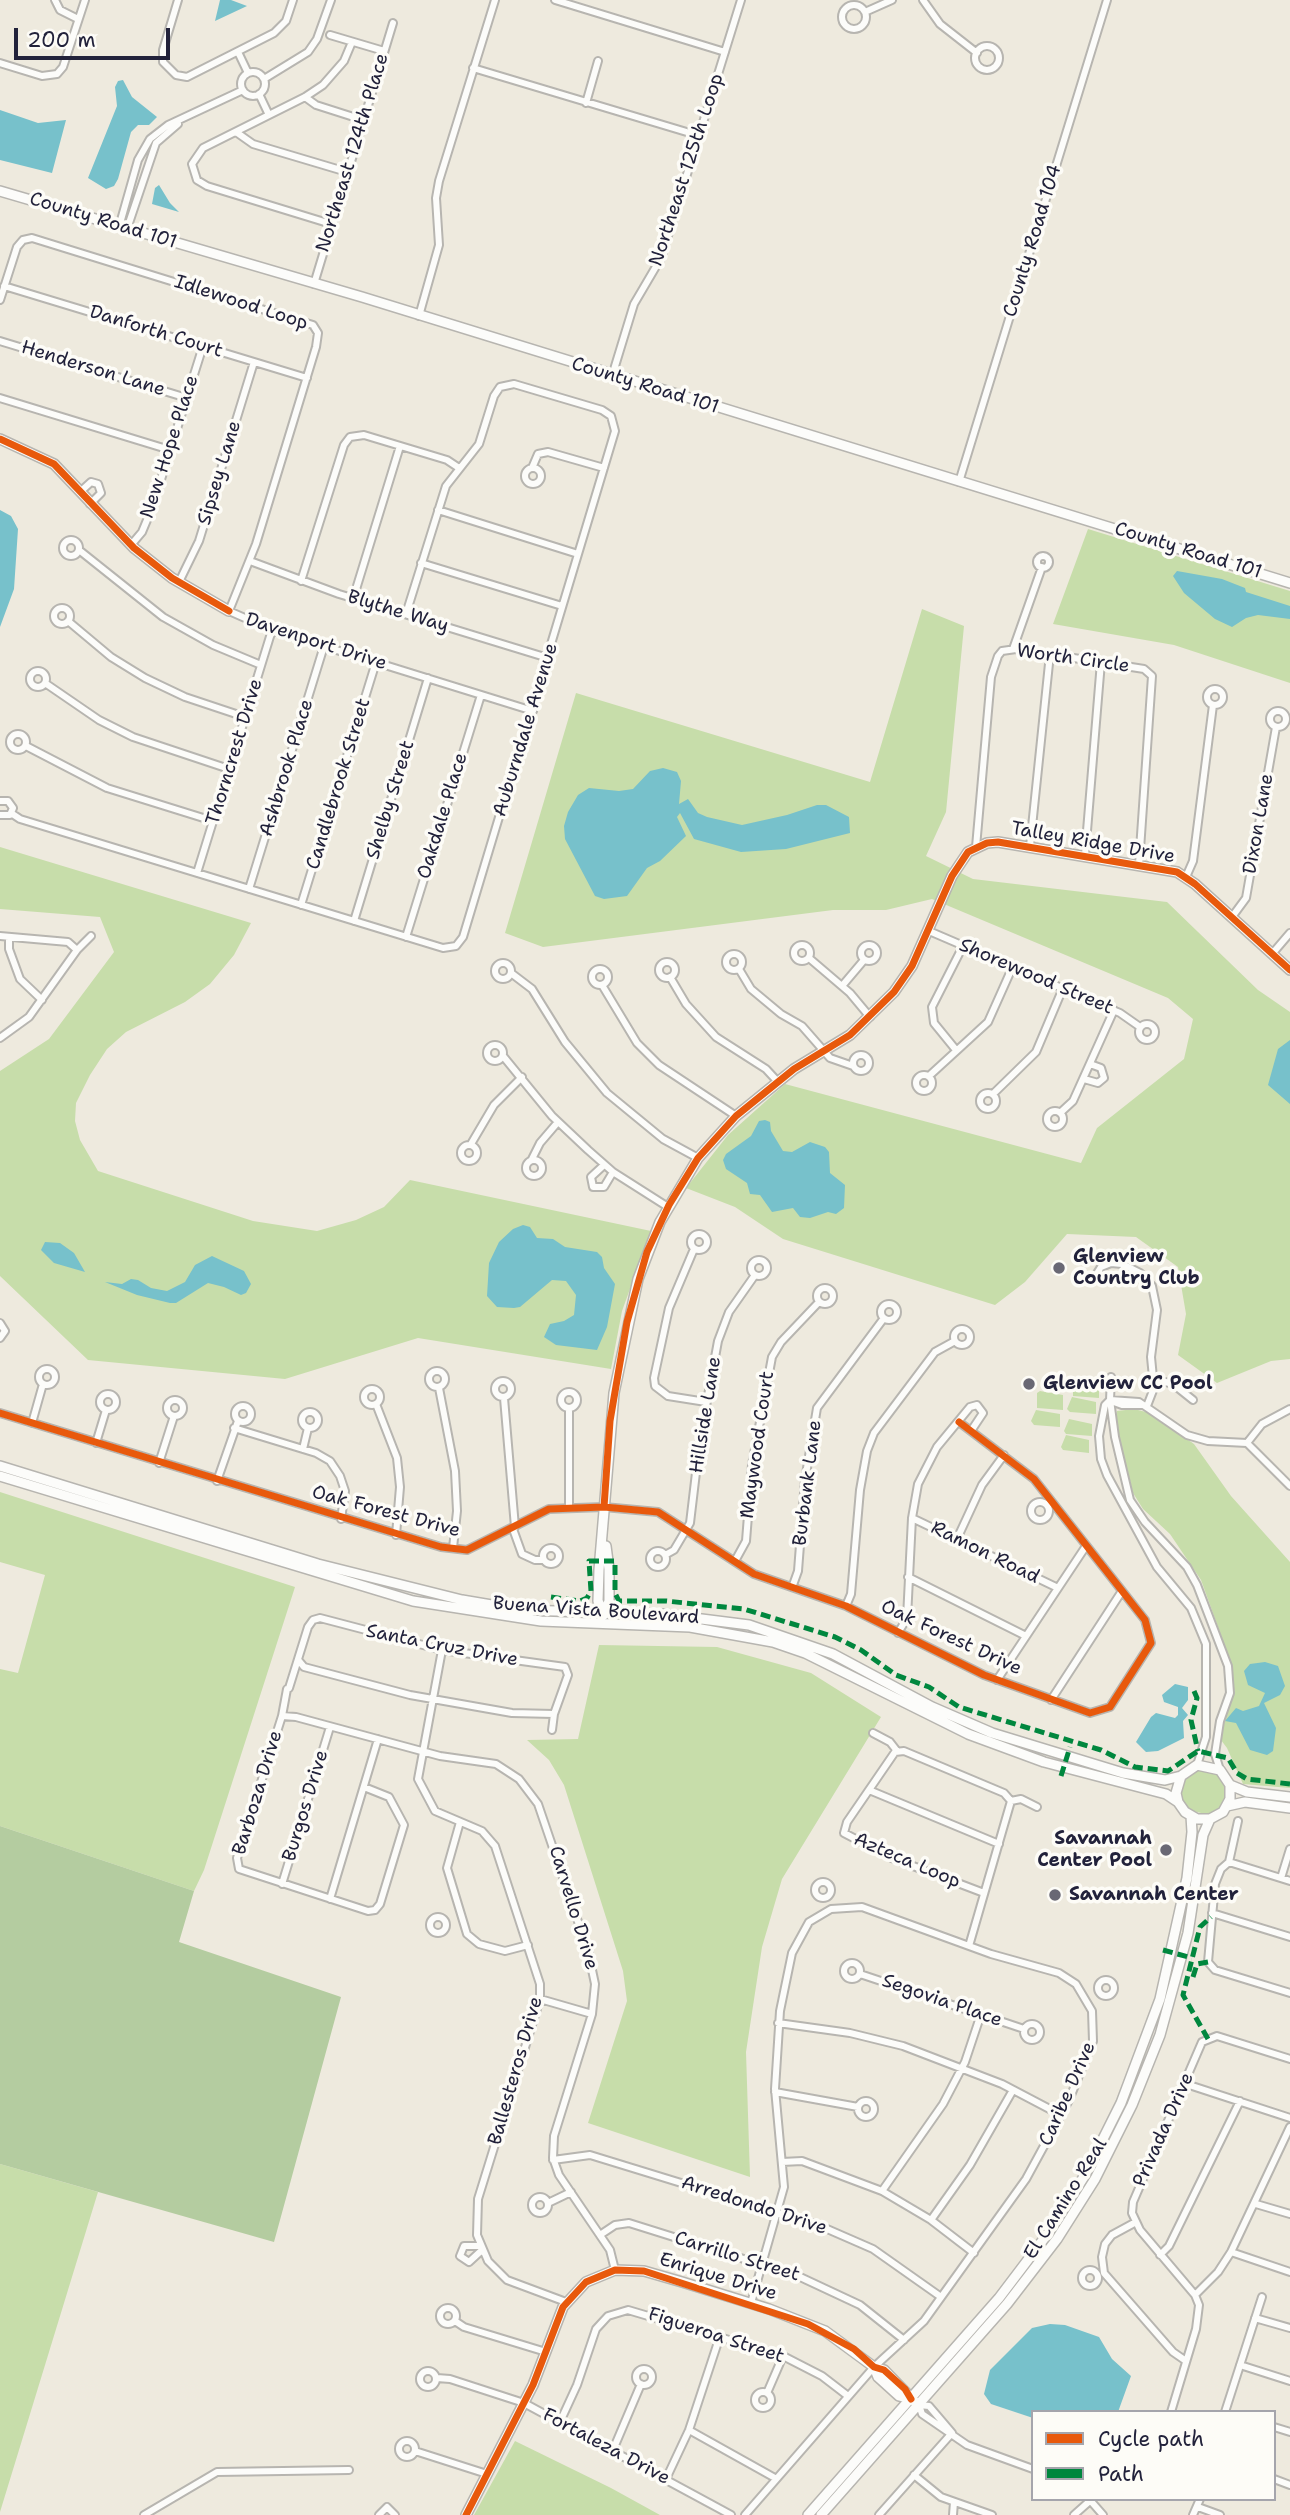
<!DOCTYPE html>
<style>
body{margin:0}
#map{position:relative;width:1290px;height:2515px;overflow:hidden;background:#eeeade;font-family:"Shantell Sans",sans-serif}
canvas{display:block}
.legend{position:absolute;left:1031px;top:2410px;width:245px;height:91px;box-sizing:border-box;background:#fdfcf7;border:2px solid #a5a5ac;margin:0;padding:9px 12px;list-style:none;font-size:21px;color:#22223b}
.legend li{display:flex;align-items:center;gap:14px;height:35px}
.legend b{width:35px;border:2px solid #a5a5ac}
.scale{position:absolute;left:14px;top:28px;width:156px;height:32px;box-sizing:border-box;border:4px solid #22223b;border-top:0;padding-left:9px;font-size:21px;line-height:24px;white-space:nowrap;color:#22223b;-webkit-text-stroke:5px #fdfcf7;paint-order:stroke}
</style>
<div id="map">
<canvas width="1290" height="2515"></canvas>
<ul class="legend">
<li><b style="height:9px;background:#e8590c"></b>Cycle path</li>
<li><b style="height:9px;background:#00873e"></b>Path</li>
</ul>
<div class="scale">200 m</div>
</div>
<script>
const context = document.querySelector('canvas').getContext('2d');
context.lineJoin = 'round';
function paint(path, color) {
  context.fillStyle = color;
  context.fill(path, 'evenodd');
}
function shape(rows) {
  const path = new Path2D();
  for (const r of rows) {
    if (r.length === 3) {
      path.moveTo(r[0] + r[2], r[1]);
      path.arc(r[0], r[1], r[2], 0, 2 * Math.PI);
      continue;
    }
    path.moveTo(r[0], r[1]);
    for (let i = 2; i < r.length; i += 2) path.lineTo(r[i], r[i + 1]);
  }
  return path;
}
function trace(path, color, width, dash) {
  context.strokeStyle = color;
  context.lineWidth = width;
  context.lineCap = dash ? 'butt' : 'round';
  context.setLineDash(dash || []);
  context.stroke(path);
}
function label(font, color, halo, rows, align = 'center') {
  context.font = font + ' "Shantell Sans",sans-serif';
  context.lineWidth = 7;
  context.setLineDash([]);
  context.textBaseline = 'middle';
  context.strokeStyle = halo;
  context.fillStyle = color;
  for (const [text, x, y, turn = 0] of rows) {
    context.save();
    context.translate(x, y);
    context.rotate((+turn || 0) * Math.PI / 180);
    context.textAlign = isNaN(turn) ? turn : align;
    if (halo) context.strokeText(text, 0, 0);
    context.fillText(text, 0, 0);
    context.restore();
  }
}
paint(shape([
 [1088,529,1290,591,1290,683,1174,645,1053,624],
 [922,609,964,626,946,812,926,856,973,879,1167,902,1258,990,1290,1012,1290,1359,1271,1361,1217,1383,1178,1355,1186,1314,1178,1267,1136,1237,1067,1234,1025,1282,995,1305,783,1239,735,1207,686,1188,728,1135,785,1084,1081,1163,1097,1128,1184,1059,1193,1019,1168,998,932,899,886,910,833,910,543,947,505,933,576,693,870,782],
 [0,847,251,923,234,955,210,984,185,1002,126,1032,107,1049,90,1075,76,1103,75,1121,80,1140,98,1171,253,1221,317,1231,356,1220,384,1207,410,1180,651,1231,622,1311,611,1369,418,1338,285,1379,88,1360,0,1276,0,1071,49,1039,114,952,100,917,0,909],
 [1076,1379,1099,1383,1099,1398,1073,1396,1073,1381],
 [1040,1391,1063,1395,1063,1410,1037,1408,1037,1393],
 [1072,1397,1096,1402,1096,1414,1070,1412,1067,1409],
 [1134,1409,1150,1413,1194,1444,1231,1496,1290,1562,1290,1788,1243,1784,1227,1748,1218,1736,1234,1691,1231,1663,1201,1580,1170,1534,1143,1509,1133,1493,1115,1421,1117,1411],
 [1036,1410,1060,1414,1060,1427,1034,1425,1031,1421],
 [1069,1419,1092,1424,1092,1436,1066,1434,1064,1431],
 [1066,1435,1089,1440,1089,1453,1063,1450,1061,1447],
 [0,1492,295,1587,204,1870,194,1891,0,1826,0,1669,18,1673,45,1575,0,1562],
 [599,1645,717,1647,811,1673,881,1717,782,1879,762,1947,746,2052,750,2177,588,2123,627,2001,623,1971,564,1785,549,1760,527,1740,578,1739],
 [1199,1768,1215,1771,1226,1783,1226,1799,1223,1806,1210,1815,1188,1810,1180,1797,1186,1776],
 [0,2164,98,2192,0,2512],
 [515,2441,611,2488,660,2515,474,2515]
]), '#c7ddaa');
paint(shape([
 [0,1826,194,1891,179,1942,341,1997,274,2242,0,2164]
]), '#b4cca0');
paint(shape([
 [220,0,231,0,247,6,215,21],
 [123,80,132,97,157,117,149,125,138,125,131,132,118,179,114,186,106,189,88,178,117,106,115,87,118,81],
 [0,110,38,123,66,120,52,173,0,160],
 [159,185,170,203,179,212,152,204,155,188],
 [0,510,11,516,18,529,14,589,0,627],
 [1177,571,1222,579,1245,588,1246,592,1290,606,1290,619,1258,615,1246,618,1232,627,1215,619,1184,593,1173,576],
 [663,768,677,772,681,781,679,804,688,799,698,813,707,817,742,825,787,815,817,805,826,805,849,817,850,833,786,849,741,852,694,839,680,813,677,817,686,836,660,861,647,868,627,896,604,899,595,896,565,839,564,826,568,812,578,795,589,788,619,791,633,789,650,771],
 [1290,1040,1290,1104,1268,1085,1278,1049],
 [765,1120,770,1122,771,1131,783,1151,792,1152,810,1142,825,1147,829,1152,830,1173,845,1185,844,1208,836,1214,828,1212,810,1218,800,1217,793,1208,772,1212,760,1195,750,1194,747,1183,726,1169,723,1160,726,1154,751,1136,759,1121],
 [523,1225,530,1227,537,1238,553,1239,565,1247,597,1252,602,1257,604,1268,615,1284,607,1327,597,1350,556,1345,544,1337,550,1324,564,1321,574,1315,576,1295,566,1281,552,1280,520,1307,514,1308,497,1307,487,1296,489,1263,499,1242,513,1229],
 [45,1242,60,1243,74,1253,85,1272,54,1263,41,1250],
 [212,1256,244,1271,251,1284,246,1293,241,1295,224,1287,208,1283,176,1303,170,1303,137,1295,105,1282,122,1284,131,1279,138,1280,151,1288,167,1291,185,1282,195,1265],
 [1265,1662,1278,1666,1285,1686,1280,1695,1264,1703,1276,1728,1273,1751,1267,1755,1250,1750,1236,1723,1225,1721,1236,1708,1243,1711,1259,1706,1265,1693,1248,1685,1244,1671,1250,1664],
 [1175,1684,1188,1687,1188,1700,1182,1708,1188,1715,1183,1721,1184,1738,1158,1751,1146,1752,1136,1742,1151,1717,1156,1713,1175,1718,1178,1715,1178,1707,1164,1702,1162,1695],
 [1050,2324,1065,2325,1099,2337,1112,2359,1131,2376,1118,2412,1033,2412,1033,2418,991,2404,984,2394,990,2370,1032,2328]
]), '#77c1cb');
const street = shape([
 [55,0,60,10,78,19],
 [178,0,163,50,163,62,176,75,187,77,274,33,286,21,293,0],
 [555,0,725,52],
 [923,0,940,24,977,53],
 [854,17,12],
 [865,12,892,0],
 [330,35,384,51],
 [987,58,12],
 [238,52,248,73],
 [0,63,42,76,57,74,63,67,85,0],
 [473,68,700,136],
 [253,84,12],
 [264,79,308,52,317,39,331,0],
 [259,94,269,115],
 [305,97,316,105,363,120],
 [586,103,598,61],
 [236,132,253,144,347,172],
 [331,224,207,186,197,180,192,164,203,148,305,97,323,85,344,61,352,42],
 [119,227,138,160,150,139,168,125,243,90],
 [127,229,156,143,178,124],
 [314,284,393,23],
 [4,286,307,378],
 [0,300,17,247,23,240,32,238,313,325,318,333,316,347,256,544,229,611,272,630,533,711],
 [419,316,439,245,436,198,439,181,495,0],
 [0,341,187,398],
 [612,376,634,304,661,258,741,0],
 [0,398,170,450],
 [533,476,8],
 [532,468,538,454,548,452,604,468],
 [959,482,1107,0],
 [80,492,91,482,98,484,101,493,90,504],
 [438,510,578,554],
 [71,548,8],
 [131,545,142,532,152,508,203,346],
 [79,550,163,617,213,645,261,665],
 [1043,562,6],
 [250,561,339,594,548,658],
 [421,563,562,606],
 [301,581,344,445,350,437,364,435,447,460,459,468],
 [179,582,199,541,254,362],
 [353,599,400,446],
 [62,616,8],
 [68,621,111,657,145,678,185,697,245,717],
 [1013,649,1042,567],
 [38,679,8],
 [45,683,99,720,133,737,229,769],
 [1215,697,8],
 [1278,719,8],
 [18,742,8],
 [26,746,107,788,213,821],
 [0,801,8,801,13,808,10,815,0,815],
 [11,813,20,819,443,948,456,946,463,937,615,431,611,416,602,410,514,384,500,387,494,396,479,444,446,486,406,614],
 [1030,846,1050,654],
 [976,847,991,677,998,656,1002,651,1016,649,1144,669,1152,676,1139,864],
 [1085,855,1101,662],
 [197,873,272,630],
 [1186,877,1193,861,1213,705],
 [249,889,324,646],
 [301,905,376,662],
 [1232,917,1246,898,1276,727],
 [354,921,428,678],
 [929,931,1120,1013,1140,1027],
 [0,936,68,942,77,950,29,1017,0,1038],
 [9,937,9,949,20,979,42,1000],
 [406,937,481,695],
 [802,953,8],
 [869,953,8],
 [77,950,91,936],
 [734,962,8],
 [1272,954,1290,933],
 [809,958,850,993,870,1017],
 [667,970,8],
 [503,971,8],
 [600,977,8],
 [739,969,751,989,781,1014,802,1026,830,1058,853,1066],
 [511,973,532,989,565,1042,607,1093,663,1139,698,1158],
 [670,977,686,1004,716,1037,766,1069,778,1082],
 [602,985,637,1043,659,1065,736,1116],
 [842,986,864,960],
 [1147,1032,8],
 [495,1053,8],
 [956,1050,934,1023,932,1007,963,946],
 [861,1063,8],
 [503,1056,552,1116,588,1150,613,1172,668,1207],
 [924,1083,8],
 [929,1076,988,1022,1013,966],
 [1084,1079,1098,1083,1104,1078,1101,1068,1090,1064],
 [988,1101,8],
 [993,1094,1036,1052,1063,988],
 [1055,1119,8],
 [1060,1113,1073,1101,1114,1010],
 [471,1144,494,1105,522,1077],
 [469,1153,8],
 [532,1159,540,1143,558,1122],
 [534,1168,8],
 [604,1165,591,1177,593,1187,604,1187,613,1172],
 [699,1242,8],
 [694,1249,669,1308,654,1378,655,1386,668,1396,706,1402],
 [759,1268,8],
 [1094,1278,1101,1267,1111,1263,1122,1264,1140,1273,1152,1286,1157,1310,1151,1357,1154,1388,1147,1406],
 [825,1296,8],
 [889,1312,8],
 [0,1323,5,1331,0,1338],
 [962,1337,8],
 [47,1377,8],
 [437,1379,8],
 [1111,1377,1110,1400,1115,1437,1130,1500,1145,1522,1187,1567,1197,1585,1228,1666,1230,1693,1220,1721,1215,1754,1220,1770],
 [1154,1379,1173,1384,1193,1400],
 [503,1389,8],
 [439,1388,455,1471,457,1511,453,1548],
 [372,1397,8],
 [569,1400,8],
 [108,1402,8],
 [504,1398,515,1527],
 [175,1408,8],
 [1110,1400,1105,1405,1099,1436,1101,1459,1107,1475,1157,1567,1191,1608,1206,1644,1206,1737,1197,1765],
 [1110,1400,1139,1402,1187,1435,1208,1441,1247,1443,1290,1486],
 [1111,1401,1122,1405,1143,1405],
 [376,1404,397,1458,400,1487,396,1535],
 [243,1414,8],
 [310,1420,8],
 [0,1413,441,1547,467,1550,549,1509,604,1507,658,1512,754,1574,846,1606,984,1675,1090,1713,1110,1707,1151,1643,1145,1620,1034,1479,959,1422],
 [32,1423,43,1384],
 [234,1428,316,1453,330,1461,340,1476,345,1491,341,1519],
 [96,1443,106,1410],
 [1247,1443,1262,1424,1290,1409],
 [303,1449,308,1428],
 [159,1463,174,1416],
 [217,1481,238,1421],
 [1040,1511,9],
 [569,1507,569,1408],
 [912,1518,1058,1588],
 [513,1529,522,1554,535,1560,544,1560],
 [957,1539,982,1485,1004,1455],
 [551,1556,8],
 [658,1559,8],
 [665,1555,674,1550,690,1523,700,1439,718,1341,729,1312,755,1275],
 [735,1561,746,1541,752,1465,772,1357,781,1342,819,1302],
 [908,1577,1026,1636],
 [793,1585,798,1571,805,1480,817,1408,884,1318],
 [846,1606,851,1594,860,1490,867,1451,874,1433,935,1352,955,1341],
 [898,1633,907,1618,912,1518,918,1484,937,1447,970,1407,977,1405,983,1413,971,1431],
 [442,1650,418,1779,435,1811,482,1831,495,1846,540,1984,540,1999,478,2199,477,2235,488,2261,507,2280,566,2302],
 [299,1661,304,1667,410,1695,512,1713,554,1714],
 [997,1680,1086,1546],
 [289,1688,308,1627,313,1620,320,1618,442,1650,565,1667,568,1675,554,1714,552,1730],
 [287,1689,282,1716,237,1858,239,1869,368,1911,375,1910,380,1904,404,1825,389,1797,364,1787],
 [1051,1700,1122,1591],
 [282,1716,296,1717,440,1756,496,1764,519,1779,538,1804,588,1951,595,1984,592,2014,554,2136,553,2158,559,2175,610,2250,615,2270],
 [873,1733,890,1742,897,1751],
 [869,1790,999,1844],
 [1011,1801,1021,1799,1037,1807],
 [460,1822,447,1868,467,1934,479,1944,505,1951,528,1945],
 [1229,1862,1238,1821],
 [1281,1878,1290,1849],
 [1290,1881,1229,1862,1221,1869,1215,1884,1208,1962,1215,1970,1290,1993],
 [823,1890,8],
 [282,1884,330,1727],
 [330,1899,378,1739],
 [1212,1913,1290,1937],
 [438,1925,8],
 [969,1946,1011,1801,1004,1793,904,1751,895,1752,847,1822,844,1833,892,1858,984,1893],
 [852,1971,8],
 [860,1974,1024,2029],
 [1106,1988,8],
 [540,1999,592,2014],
 [778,2023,850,2033,903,2046,1002,2084,1061,2115],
 [1032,2032,8],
 [1186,2084,1290,2118],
 [775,2092,858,2107],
 [866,2109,8],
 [553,2160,590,2155,818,2225,873,2249,941,2297],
 [782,2162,802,2161,882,2191,931,2220,974,2253],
 [882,2191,943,2104,965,2062,981,2014],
 [540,2205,8],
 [548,2203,571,2192],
 [1256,2204,1290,2214],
 [931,2220,970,2165,1013,2090],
 [1136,2222,1112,2235,1105,2244,1102,2257,1104,2273,1173,2352,1186,2361],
 [600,2235,615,2225,629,2223,798,2276,860,2305,904,2340],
 [480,2246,464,2246,460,2256,469,2262,482,2250],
 [1231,2252,1290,2272],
 [1160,2255,1169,2246,1240,2101],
 [1090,2278,8],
 [1195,2295,1218,2272,1231,2252,1290,2127],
 [448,2316,8],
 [1255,2318,1290,2328],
 [455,2321,464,2327,546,2352],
 [1240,2365,1290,2381],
 [644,2377,8],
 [428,2379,8],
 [437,2378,450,2379,524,2403,731,2515],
 [763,2400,8],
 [767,2393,783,2356],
 [1171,2412,1196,2329,1199,2305,1195,2295,1140,2230,1132,2213,1133,2202,1202,2042,1217,2036,1290,2059],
 [1225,2412,1262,2297],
 [560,2422,577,2385,596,2329,608,2316,628,2310,783,2356,822,2376,848,2396],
 [1274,2427,1290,2432],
 [689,2430,775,2478],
 [952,2433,929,2406,919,2405,922,2414,967,2445,1033,2469],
 [407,2449,8],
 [613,2450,641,2384],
 [415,2451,487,2474],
 [914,2475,941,2497,992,2515],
 [666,2479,689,2430,720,2336],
 [1274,2479,1290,2485],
 [1089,2499,1103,2515],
 [1198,2507,1220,2515],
 [144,2515,217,2472,349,2470],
 [379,2515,387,2507,395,2515],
 [745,2515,874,2367,924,2321,1026,2179,1069,2100,1093,2041,1092,2011,1076,1984,1059,1973,991,1954,862,1907,831,1909,809,1922,792,1953,780,2011,775,2089,784,2187,751,2303],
 [879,2515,952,2433],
 [953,2515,954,2502],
 [1074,2515,1092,2499],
 [1193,2515,1200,2499]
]);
const secondary = shape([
 [0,191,362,297,1290,583],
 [0,439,54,464,134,548,172,578,229,611],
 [0,1466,318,1564,462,1600,521,1610,662,1614,749,1625,833,1654,932,1707,992,1733,1123,1773,1165,1780,1181,1776],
 [0,1476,413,1601,541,1621,690,1627,773,1642,805,1653,968,1734,1044,1762,1166,1794,1178,1802,1185,1812,1197,1819,1210,1819,1223,1812,1230,1799,1230,1785,1220,1770,1197,1765,1181,1776,1176,1793,1178,1802],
 [604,1614,598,1601,599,1570,614,1393,638,1279,660,1222,698,1158,736,1116,794,1069,850,1035,894,992,912,966,952,876,968,852,987,843,998,842,1177,872,1195,884,1290,970],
 [604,1615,609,1601,609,1569,606,1546],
 [1230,1785,1247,1792,1290,1797],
 [1227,1806,1245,1802,1290,1808],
 [874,2367,878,2377,899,2396,911,2399],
 [466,2515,533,2385,563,2307,586,2282,615,2270,644,2271,682,2282,769,2309,825,2331,874,2367,884,2370,915,2402],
 [808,2515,999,2298,1049,2232,1085,2175,1121,2103,1160,1999,1187,1878,1192,1832,1191,1816],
 [821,2515,1007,2304,1057,2239,1095,2179,1132,2105,1160,2035,1188,1933,1203,1835,1210,1819]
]);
trace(street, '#b7b5b0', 10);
trace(secondary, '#b7b5b0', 12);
trace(street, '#fcfcfa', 6);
trace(secondary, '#fcfcfa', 9);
trace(shape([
 [551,1597,580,1601,587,1598,591,1591,589,1561,615,1561,615,1593,619,1601,666,1601,744,1609,835,1637,861,1650,896,1675,929,1687,959,1707,1101,1750,1135,1767,1168,1771,1198,1751,1228,1758,1237,1773,1247,1779,1290,1784],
 [1194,1691,1197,1698,1191,1720,1198,1751],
 [1061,1776,1070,1747],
 [1163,1950,1192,1958],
 [1193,1977,1197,1964,1208,1962],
 [1208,2039,1183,1995,1200,1927,1211,1917]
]), '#00873e', 5, [10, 5]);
trace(shape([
 [0,439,54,464,134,548,172,578,229,611],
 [0,1413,441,1547,467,1550,549,1509,604,1507,658,1512,754,1574,846,1606,984,1675,1090,1713,1110,1707,1151,1643,1145,1620,1034,1479,959,1422],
 [604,1507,610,1421,627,1322,647,1252,669,1205,698,1158,736,1116,794,1069,850,1035,894,992,912,966,952,876,968,852,987,843,998,842,1177,872,1195,884,1290,970],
 [466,2515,533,2385,563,2307,586,2282,615,2270,644,2271,808,2324,854,2349,874,2367,884,2370,905,2389,911,2399]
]), '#e8590c', 7);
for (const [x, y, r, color] of [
 [1059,1268,7,"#696874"],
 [1029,1384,7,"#696874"],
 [1166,1850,7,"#696874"],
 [1055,1895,7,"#696874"]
]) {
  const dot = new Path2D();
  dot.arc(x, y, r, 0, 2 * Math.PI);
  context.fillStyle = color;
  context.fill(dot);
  trace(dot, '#fdfcf7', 2.5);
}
label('19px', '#22223b', '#fdfcf7', [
 ["Northeast 124th Place",353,153,-73],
 ["Northeast 125th Loop",687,170,-72],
 ["County Road 101",103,221,17],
 ["County Road 104",1033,241,-73],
 ["Idlewood Loop",241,303,18],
 ["Danforth Court",156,332,17],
 ["Henderson Lane",93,369,17],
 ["County Road 101",645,386,17],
 ["New Hope Place",170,447,-72],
 ["Sipsey Lane",220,473,-73],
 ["County Road 101",1188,551,17],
 ["Blythe Way",398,612,17],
 ["Davenport Drive",316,642,18],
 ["Worth Circle",1073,659,8],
 ["Auburndale Avenue",526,730,-73],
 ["Thorncrest Drive",235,752,-73],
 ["Ashbrook Place",287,768,-73],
 ["Candlebrook Street",339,784,-73],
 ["Shelby Street",391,800,-73],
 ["Oakdale Place",443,816,-73],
 ["Dixon Lane",1259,824,-80],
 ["Talley Ridge Drive",1093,843,10],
 ["Shorewood Street",1036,977,23],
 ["Hillside Lane",706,1415,-81],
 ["Maywood Court",758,1445,-82],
 ["Burbank Lane",808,1483,-83],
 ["Oak Forest Drive",386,1512,15],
 ["Ramon Road",985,1553,26],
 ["Buena Vista Boulevard",596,1611,4],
 ["Oak Forest Drive",951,1638,25],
 ["Santa Cruz Drive",442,1646,11],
 ["Barboza Drive",258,1793,-73],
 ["Burgos Drive",306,1806,-73],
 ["Azteca Loop",907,1861,23],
 ["Carvello Drive",573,1908,73],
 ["Segovia Place",942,2001,19],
 ["Ballesteros Drive",516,2071,-74],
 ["Caribe Drive",1068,2094,-66],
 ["Privada Drive",1164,2130,-66],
 ["El Camino Real",1066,2199,-58],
 ["Arredondo Drive",754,2206,18],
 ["Carrillo Street",737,2257,17],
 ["Enrique Drive",718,2277,17],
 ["Figueroa Street",716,2336,18],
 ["Fortaleza Drive",606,2447,28]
]);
label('bold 19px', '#22223b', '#fdfcf7', [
 ["Glenview",1073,1257],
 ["Country Club",1073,1279],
 ["Glenview CC Pool",1043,1384],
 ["Savannah",1152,1839,"right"],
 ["Center Pool",1152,1861,"right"],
 ["Savannah Center",1069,1895]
], 'left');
</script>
